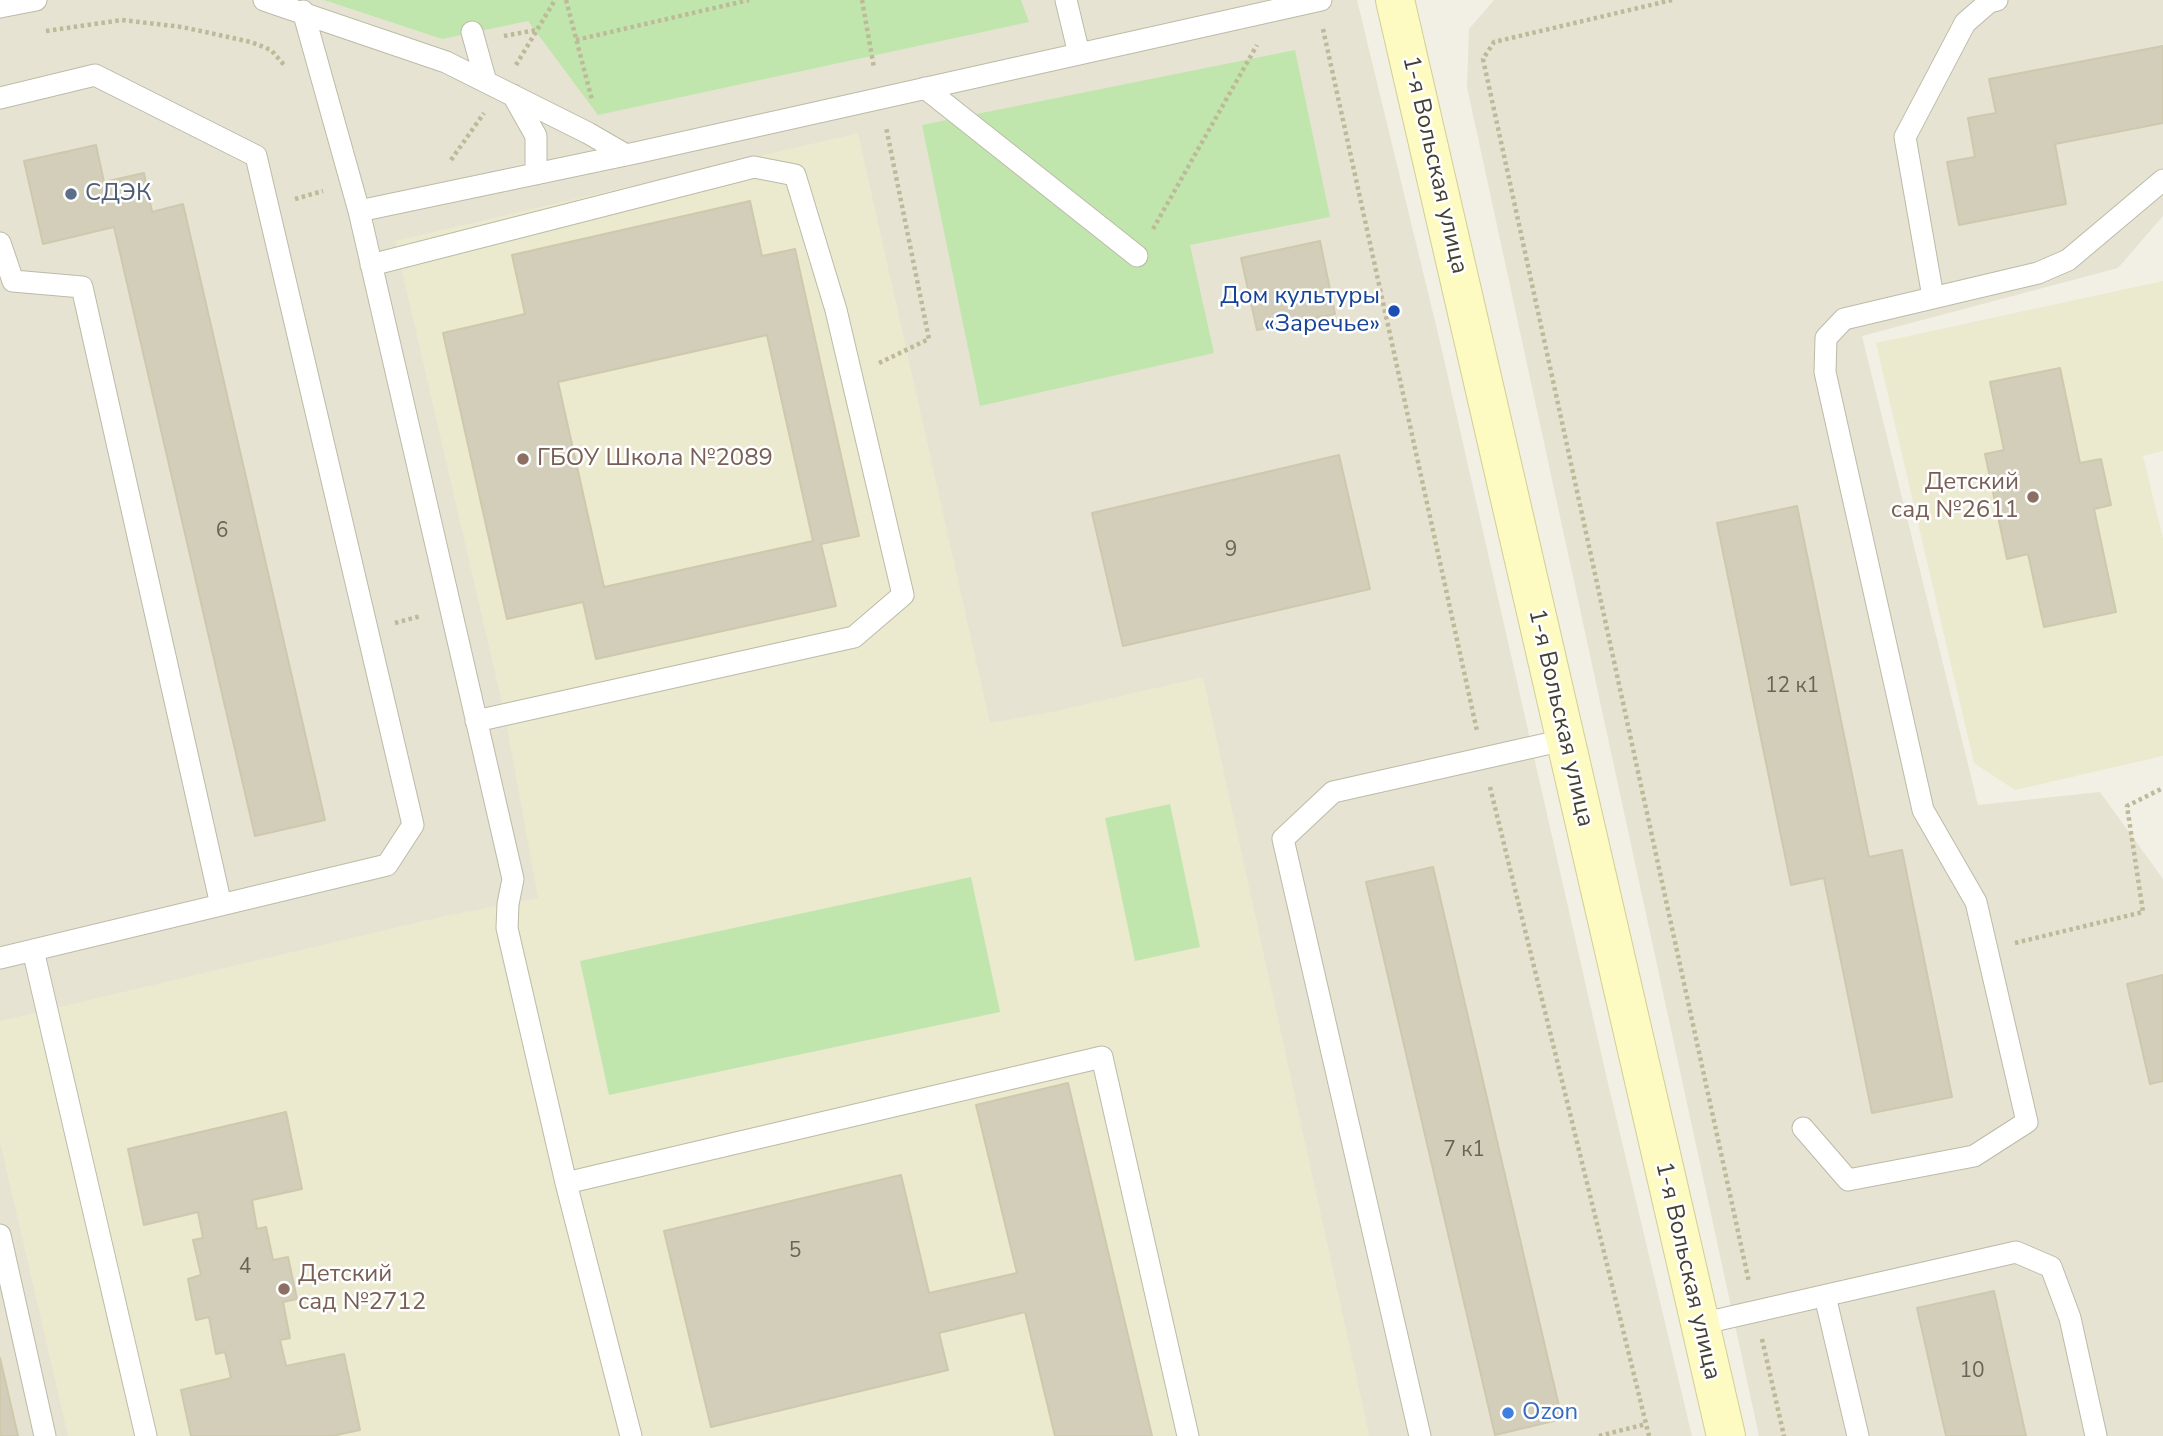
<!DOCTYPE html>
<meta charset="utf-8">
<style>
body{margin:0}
canvas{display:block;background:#f2f0e4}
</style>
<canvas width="2163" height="1436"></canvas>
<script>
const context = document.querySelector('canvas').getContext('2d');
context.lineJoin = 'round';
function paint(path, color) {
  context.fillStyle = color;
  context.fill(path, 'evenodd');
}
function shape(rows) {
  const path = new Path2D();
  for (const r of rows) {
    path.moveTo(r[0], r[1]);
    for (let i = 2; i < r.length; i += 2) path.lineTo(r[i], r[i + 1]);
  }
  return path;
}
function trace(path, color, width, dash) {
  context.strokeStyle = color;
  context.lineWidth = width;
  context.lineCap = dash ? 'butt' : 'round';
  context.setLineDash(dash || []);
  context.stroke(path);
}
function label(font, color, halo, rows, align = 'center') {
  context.font = font + ' "Nunito Sans",sans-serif';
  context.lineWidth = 5;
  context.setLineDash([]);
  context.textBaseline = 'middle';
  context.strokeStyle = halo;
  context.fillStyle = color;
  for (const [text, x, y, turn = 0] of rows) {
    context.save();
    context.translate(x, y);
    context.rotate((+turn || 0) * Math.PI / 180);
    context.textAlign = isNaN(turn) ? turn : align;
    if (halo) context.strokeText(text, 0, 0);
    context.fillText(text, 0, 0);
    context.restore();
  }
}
paint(shape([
 [0,0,1357,0,1441,346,1607,1079,1692,1436,0,1436],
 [1494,0,2163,0,2163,216,2118,268,1862,336,1978,805,2100,792,2163,879,2163,1436,1759,1436,1467,87,1469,29]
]), '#e6e3d2');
paint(shape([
 [858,133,990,723,1056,711,1203,677,1369,1434,1368,1436,68,1436,0,1142,0,1021,445,916,538,898,505,716,395,241],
 [2163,281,2163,451,2143,456,2163,538,2163,756,2015,790,1974,763,1876,343]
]), '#ebe9ce');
paint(shape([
 [324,0,1021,0,1029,22,598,115,528,21,442,39],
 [1295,50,1330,217,1190,245,1214,353,980,406,922,125],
 [1170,804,1200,947,1135,961,1105,818],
 [971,877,1000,1012,609,1095,580,961]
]), '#c1e6ad');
const building = shape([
 [2163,46,2163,123,2055,144,2066,204,1959,225,1947,162,1975,157,1968,118,1996,113,1989,79,2163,46],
 [96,145,104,182,144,173,152,212,183,204,325,820,255,836,114,227,43,244,24,161,96,145],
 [750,201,762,256,795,249,859,536,821,544,836,606,596,659,583,602,507,619,443,333,525,314,512,255,750,201],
 [767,335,813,541,604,587,558,382,767,335],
 [1320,241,1335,314,1257,330,1241,258,1320,241],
 [2060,368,2080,463,2101,459,2111,505,2094,509,2116,612,2044,627,2028,554,2007,559,1985,454,2004,450,1990,382,2060,368],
 [1339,455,1370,589,1123,646,1092,513,1339,455],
 [1797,506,1869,857,1902,850,1952,1097,1872,1113,1824,878,1791,885,1717,523,1797,506],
 [1433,867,1562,1419,1495,1435,1366,882,1433,867],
 [2163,975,2163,1081,2150,1084,2127,984,2163,975],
 [1068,1083,1152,1436,1055,1436,1025,1312,939,1333,948,1370,711,1427,664,1231,901,1175,929,1293,1017,1273,976,1105,1068,1083],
 [286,1112,302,1189,252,1200,257,1229,266,1227,273,1260,288,1257,297,1299,283,1302,290,1338,280,1340,286,1366,344,1354,360,1430,332,1436,191,1436,181,1390,231,1378,225,1352,216,1354,209,1317,196,1320,188,1279,201,1275,193,1240,203,1238,198,1212,144,1225,128,1149,286,1112],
 [1994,1291,2026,1436,1946,1436,1917,1308,1994,1291],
 [0,1358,18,1436,0,1436,0,1358]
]);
paint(building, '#d3ceba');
trace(building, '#cec8ad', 2);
const lane = shape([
 [264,0,446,62,588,133,626,155],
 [1066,0,1079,54],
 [0,7,36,0],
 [303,11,359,211,513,879,508,904,507,928,566,1183,631,1436],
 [472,32,486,82],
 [925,88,1137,256],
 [513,95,536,136,536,174],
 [0,98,95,75,256,156,413,825,387,865,0,958],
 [359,211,640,152,1321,0],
 [0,243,13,281,82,287,221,905],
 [371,265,754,167,795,175,836,310,903,595,854,637,476,721],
 [1933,297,1905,137,1965,23,1989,2,1997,0],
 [33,950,146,1436],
 [1803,1128,1848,1180,1974,1156,2027,1122,1976,902,1923,810,1825,372,1826,338,1844,319,2038,273,2068,260,2163,180],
 [566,1183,1102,1057,1188,1436],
 [0,1235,45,1436],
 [1825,1296,1858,1436],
 [1700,1324,2016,1252,2051,1267,2070,1318,2096,1436],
 [1420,1436,1283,839,1333,792,1564,740]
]);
const secondary = shape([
 [1395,0,1726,1436]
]);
trace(lane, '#bdbaa7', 23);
trace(secondary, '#d2ce94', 40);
trace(shape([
 [566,0,592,100],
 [862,0,874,68],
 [1672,0,1494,42,1483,59,1749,1282],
 [1323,29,1477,731],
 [46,31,122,20,182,27,251,42,271,50,285,66],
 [504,36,536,30],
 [576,40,749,0],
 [516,65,555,0],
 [451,160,484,113],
 [295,199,323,191],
 [1153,229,1257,45],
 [879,363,929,339,886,127],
 [395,623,421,616],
 [1490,787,1649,1436],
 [2015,943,2143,912,2127,806,2163,788],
 [1762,1339,1784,1436],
 [1599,1436,1646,1424]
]), '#beb998', 4.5, [3.5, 3.5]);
trace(lane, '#fff', 21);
trace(secondary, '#fefbc2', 38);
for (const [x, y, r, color] of [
 [71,194,7,"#5c6f8a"],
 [1394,311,7,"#1a4fb4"],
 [523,459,7,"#8d6e63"],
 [2033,497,7,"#8d6e63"],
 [284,1289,7,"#8d6e63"],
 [1508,1413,7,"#3f7fe0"]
]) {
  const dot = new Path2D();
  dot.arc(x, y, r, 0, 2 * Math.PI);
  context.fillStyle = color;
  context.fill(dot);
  trace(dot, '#fff', 2.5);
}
label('21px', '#686456', null, [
 ["6",222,532],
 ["9",1231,551],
 ["12 к1",1792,687],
 ["7 к1",1464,1151],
 ["5",795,1252],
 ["4",245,1268],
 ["10",1972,1372]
]);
label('24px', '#444134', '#fff', [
 ["1-я Вольская улица",1434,165,77],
 ["1-я Вольская улица",1560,718,77],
 ["1-я Вольская улица",1687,1271,77]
]);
label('24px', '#4e5e75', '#fff', [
 ["СДЭК",85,194]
], 'left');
label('24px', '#164399', '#fff', [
 ["Дом культуры",1380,297],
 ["«Заречье»",1380,325]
], 'right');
label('24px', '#785e54', '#fff', [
 ["ГБОУ Школа №2089",537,459],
 ["Детский",2019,483,"right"],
 ["сад №2611",2019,511,"right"],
 ["Детский",298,1275],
 ["сад №2712",298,1303]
], 'left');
label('24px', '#366cbe', '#fff', [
 ["Ozon",1522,1413]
], 'left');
</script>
